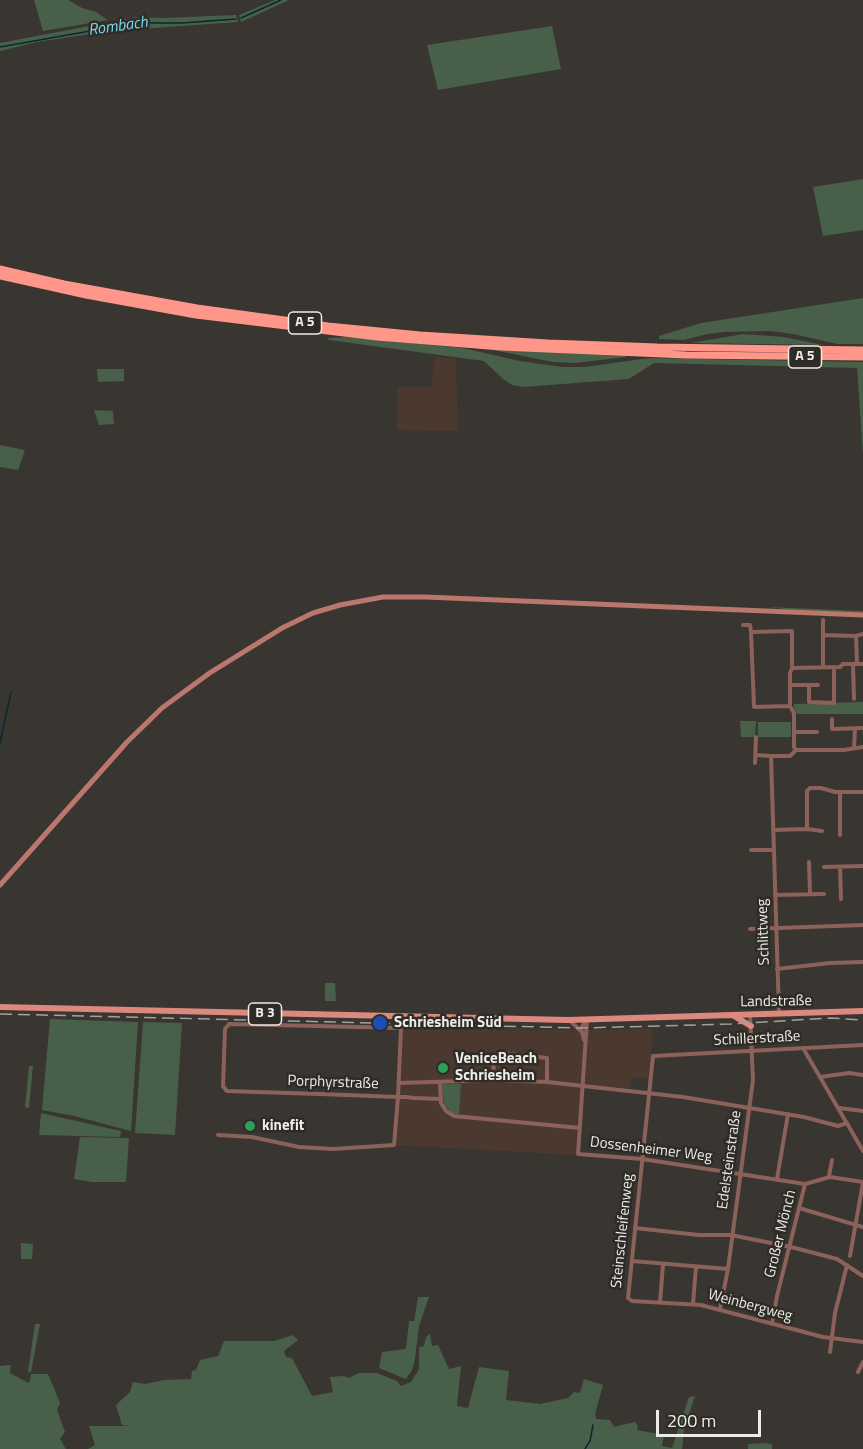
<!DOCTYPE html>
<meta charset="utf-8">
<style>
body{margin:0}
#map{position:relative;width:863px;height:1449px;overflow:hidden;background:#393530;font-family:"Titillium Web",sans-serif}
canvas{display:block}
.scale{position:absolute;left:656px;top:1410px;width:105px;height:27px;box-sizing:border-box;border:3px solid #eeece8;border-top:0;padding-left:8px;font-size:18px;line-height:21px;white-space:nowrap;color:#eeece8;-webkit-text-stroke:4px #2f2b26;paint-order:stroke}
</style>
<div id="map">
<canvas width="863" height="1449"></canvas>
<div class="scale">200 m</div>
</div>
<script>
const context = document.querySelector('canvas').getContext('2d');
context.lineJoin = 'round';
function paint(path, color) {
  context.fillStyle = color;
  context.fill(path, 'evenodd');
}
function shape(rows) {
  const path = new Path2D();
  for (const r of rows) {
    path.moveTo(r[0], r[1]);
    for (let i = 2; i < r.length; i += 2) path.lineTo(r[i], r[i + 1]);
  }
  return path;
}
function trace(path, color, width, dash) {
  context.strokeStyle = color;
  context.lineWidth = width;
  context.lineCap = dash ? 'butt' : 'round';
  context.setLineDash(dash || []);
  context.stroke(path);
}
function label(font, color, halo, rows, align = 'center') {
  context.font = font + ' "Titillium Web",sans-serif';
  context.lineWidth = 5;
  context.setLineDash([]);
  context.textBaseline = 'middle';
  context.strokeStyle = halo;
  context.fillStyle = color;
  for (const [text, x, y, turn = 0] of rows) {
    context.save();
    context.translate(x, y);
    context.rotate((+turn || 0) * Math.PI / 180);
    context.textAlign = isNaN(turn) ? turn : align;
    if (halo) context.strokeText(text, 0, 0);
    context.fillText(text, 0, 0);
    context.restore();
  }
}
paint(shape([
 [435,357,456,359,458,431,397,430,397,387,431,387],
 [401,1028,576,1030,653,1029,649,1078,631,1078,630,1089,582,1084,575,1155,394,1145]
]), '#4b3930');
paint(shape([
 [34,0,68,0,82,8,96,12,108,20,43,31],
 [275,0,289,0,241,22,239,15],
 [236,15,238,22,111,31,37,42,0,51,0,43,137,17,164,18],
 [552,26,561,69,438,90,427,45],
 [863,179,863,230,823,236,813,187],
 [863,298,863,344,838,344,793,334,771,331,725,332,707,334,684,340,659,339,659,336,701,323],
 [743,334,784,337,823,345,690,343],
 [346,337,463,348,520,361,562,367,584,367,650,358,863,362,863,455,857,368,654,363,629,379,523,387,512,385,503,379,484,361,329,340,327,338],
 [493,350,626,354,626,357,575,363,553,362],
 [97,369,124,369,124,381,98,382],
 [94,410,113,411,114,424,99,425],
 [0,445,25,450,18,470,0,467],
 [768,607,863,611,863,613,793,610],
 [863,702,863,714,797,714,794,708,794,704],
 [740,721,756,721,755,737,741,737],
 [758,722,791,722,791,737,758,737],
 [325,983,335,983,336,1001,325,1001],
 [50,1019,138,1022,131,1131,74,1116,42,1110],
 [143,1022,182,1023,175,1135,135,1133],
 [29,1066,33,1066,29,1108,25,1107],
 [442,1084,461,1084,459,1114,452,1113,444,1105],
 [41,1113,121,1131,120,1137,39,1135],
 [80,1137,129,1138,126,1182,92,1182,74,1179],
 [21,1243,33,1244,32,1259,21,1259],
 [418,1297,429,1297,419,1326,415,1359,412,1370,406,1379,379,1368,382,1352,406,1349,409,1321,414,1321],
 [35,1324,40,1324,31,1372,28,1372],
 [430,1334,432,1346,438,1345,449,1369,461,1366,457,1406,468,1408,479,1367,509,1371,506,1400,540,1404,568,1398,574,1392,580,1393,584,1379,603,1385,595,1414,596,1419,610,1420,614,1427,635,1422,638,1426,637,1430,664,1435,662,1446,672,1448,689,1397,695,1396,684,1429,682,1449,88,1449,95,1445,89,1426,131,1426,122,1425,116,1405,130,1392,133,1382,145,1384,164,1380,191,1379,192,1371,196,1370,200,1360,218,1356,224,1341,274,1341,293,1335,298,1340,284,1351,286,1357,292,1358,312,1396,333,1392,330,1377,343,1376,349,1378,359,1373,377,1373,397,1381,401,1386,411,1382,419,1369,419,1347,424,1346,426,1337],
 [11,1365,10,1373,29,1383,31,1374,48,1374,60,1403,57,1410,65,1432,60,1439,66,1449,0,1449,0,1366],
 [765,1443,772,1444,772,1449,748,1449,748,1444]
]), '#486049');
trace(shape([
 [241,18,281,0],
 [0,47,135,23,182,23,236,19],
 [0,743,11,692],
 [585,1449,590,1441,593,1425]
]), '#07282f', 1.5);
trace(shape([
 [743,625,750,625,751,632],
 [823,635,823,620],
 [853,664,854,699],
 [857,664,856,636,863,634],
 [823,667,823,635,856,636],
 [790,685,809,685,809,702,834,703,834,667],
 [809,685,818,685],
 [790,706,754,707,751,632,792,631,792,668],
 [832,719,832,729,863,728],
 [794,732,817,732],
 [854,748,855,729],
 [796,750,794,747,794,713,790,706,790,673,792,668,840,667,843,664,863,664],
 [796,750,844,750,863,747],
 [756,755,771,756],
 [755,763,756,737],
 [840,792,840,835],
 [807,829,822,831],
 [773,830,807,829,807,791,810,788,821,788,835,792,863,792],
 [751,850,774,850],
 [809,862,810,894],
 [824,867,863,866],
 [840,867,841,899],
 [775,895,824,894],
 [750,929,863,925],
 [777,969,830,963,863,962],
 [779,1013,771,756,790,756,796,750],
 [569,1020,581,1031],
 [587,1020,578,1154,642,1159,805,1184,830,1177,863,1182],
 [584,1040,581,1028,586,1020],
 [863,1045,653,1056,628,1298,632,1301,701,1305,823,1337,863,1342],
 [803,1048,863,1151],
 [820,1077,849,1073,863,1075],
 [493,1080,494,1057,498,1053,502,1053,547,1058,547,1082],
 [399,1083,493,1080,547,1082,683,1097,804,1117,838,1126,847,1123],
 [440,1083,441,1103,446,1111,454,1116,580,1128],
 [839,1108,863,1111],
 [218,1135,252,1137,299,1147,333,1149,394,1145,398,1097,401,1028,229,1024,225,1029,223,1086,226,1090,227,1091,257,1092,320,1094,398,1097,406,1097,414,1098,441,1099],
 [829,1176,832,1160],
 [777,1179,788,1114],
 [799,1208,863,1227],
 [635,1228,699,1235,731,1235,791,1247,837,1259,863,1276],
 [850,1256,863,1182],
 [632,1261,728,1269],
 [660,1303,663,1264],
 [693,1304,696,1267],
 [720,1309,728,1269,753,1080,750,1015],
 [772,1324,777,1296,805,1184],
 [830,1352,835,1313,847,1265],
 [858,1372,863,1362]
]), '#8b615a', 4);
trace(shape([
 [0,885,127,742,162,708,211,672,282,628,313,613,340,605,383,597,425,597,863,615]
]), '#ba776e', 5);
trace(shape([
 [0,1007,568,1020,863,1011],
 [734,1016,751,1026]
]), '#dd887c', 6);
trace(shape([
 [0,269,64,284,197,308,328,326,420,335,548,343,657,347,863,350],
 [0,276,86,295,196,315,377,337,501,347,686,355,863,357]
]), '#fe9789', 7);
trace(shape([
 [0,1014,581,1028,731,1024,830,1018,863,1020]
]), '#a4a29d', 1.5, [12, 6]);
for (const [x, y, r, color] of [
 [380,1023,8,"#1a4fb4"],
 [443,1068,6,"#2e9e5b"],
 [250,1126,6,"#2e9e5b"]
]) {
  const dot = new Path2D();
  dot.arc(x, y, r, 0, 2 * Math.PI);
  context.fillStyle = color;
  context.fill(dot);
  trace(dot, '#2f2b26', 2);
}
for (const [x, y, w] of [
 [305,323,33],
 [805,357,33],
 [265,1014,33]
]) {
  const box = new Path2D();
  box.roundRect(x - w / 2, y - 11, w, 22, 4.5);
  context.fillStyle = '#2f2b26';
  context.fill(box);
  trace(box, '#eeece8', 1.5);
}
label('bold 14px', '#eeece8', null, [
 ["A 5",305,323],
 ["A 5",805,357],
 ["B 3",265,1014]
]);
label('15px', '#eeece8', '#2f2b26', [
 ["Schlittweg",764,932,-92],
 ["Landstraße",776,1002,-1],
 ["Schillerstraße",757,1039,-3],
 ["Porphyrstraße",333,1083,2],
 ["Dossenheimer Weg",651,1150,7],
 ["Edelsteinstraße",730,1160,-82],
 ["Steinschleifenweg",623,1231,-84],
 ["Großer Mönch",781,1234,-76],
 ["Weinbergweg",750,1306,15]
]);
label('bold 15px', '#eeece8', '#2f2b26', [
 ["Schriesheim Süd",394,1023],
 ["VeniceBeach",455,1059],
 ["Schriesheim",455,1076],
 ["kinefit",262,1126]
], 'left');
label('italic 16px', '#7ad9f1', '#2f2b26', [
 ["Rombach",118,27,-8]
]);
</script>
